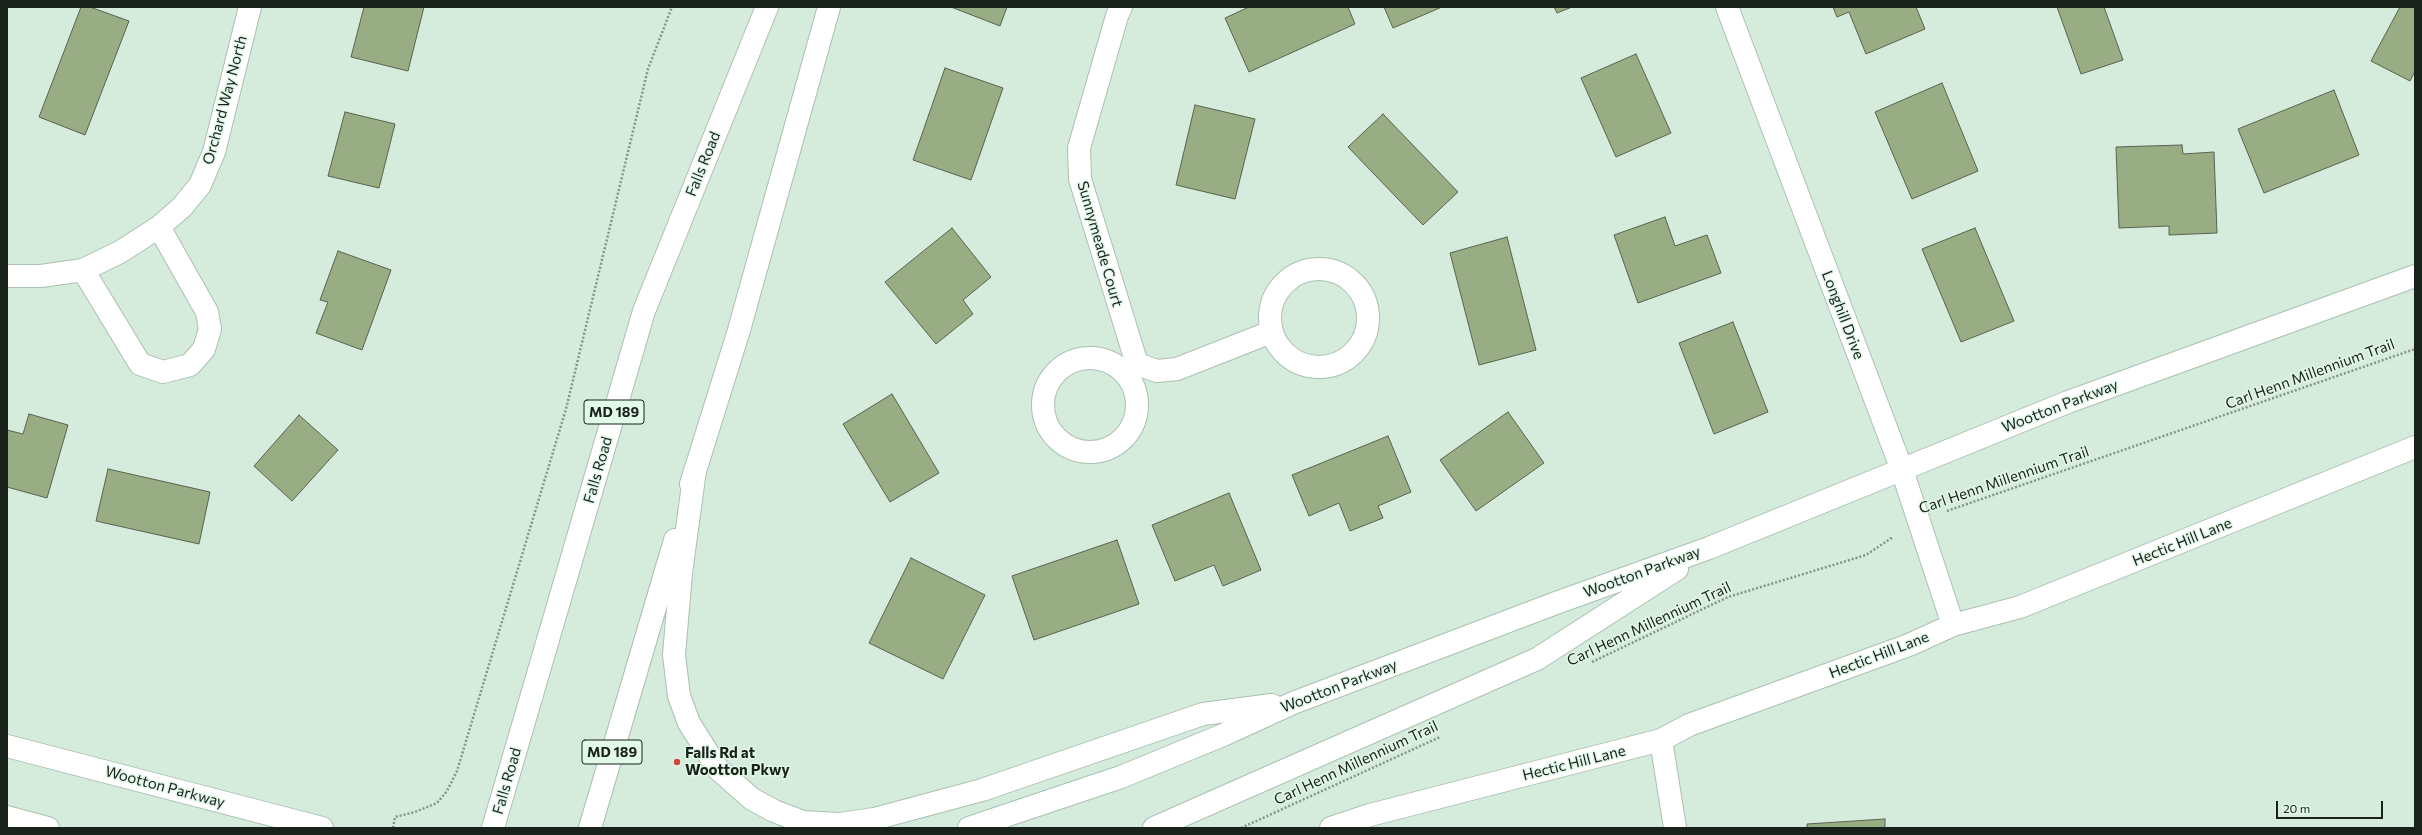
<!DOCTYPE html>
<style>
body{margin:0}
#map{position:relative;width:2422px;height:835px;overflow:hidden;background:#d5ebdb;font-family:Commissioner,sans-serif}
canvas{display:block}
.frame{position:absolute;inset:0;border:8px solid #19211b;pointer-events:none}
.scale{position:absolute;left:2276px;top:801px;width:107px;height:18px;box-sizing:border-box;border:2px solid #19211b;border-top:0;padding-left:5px;font-size:12px;line-height:14px;white-space:nowrap;color:#19211b;-webkit-text-stroke:3px #e2f8e8;paint-order:stroke}
</style>
<div id="map">
<canvas width="2422" height="835"></canvas>
<div class="frame"></div>
<div class="scale">20 m</div>
</div>
<script>
const context = document.querySelector('canvas').getContext('2d');
context.lineJoin = 'round';
function paint(path, color) {
  context.fillStyle = color;
  context.fill(path, 'evenodd');
}
function shape(rows) {
  const path = new Path2D();
  for (const r of rows) {
    if (r.length === 3) {
      path.moveTo(r[0] + r[2], r[1]);
      path.arc(r[0], r[1], r[2], 0, 2 * Math.PI);
      continue;
    }
    path.moveTo(r[0], r[1]);
    for (let i = 2; i < r.length; i += 2) path.lineTo(r[i], r[i + 1]);
  }
  return path;
}
function trace(path, color, width, dash) {
  context.strokeStyle = color;
  context.lineWidth = width;
  context.lineCap = dash ? 'butt' : 'round';
  context.setLineDash(dash || []);
  context.stroke(path);
}
function label(font, color, halo, rows, align = 'center') {
  context.font = font + ' Commissioner,sans-serif';
  context.lineWidth = 3;
  context.setLineDash([]);
  context.textBaseline = 'middle';
  context.strokeStyle = halo;
  context.fillStyle = color;
  for (const [text, x, y, turn = 0] of rows) {
    context.save();
    context.translate(x, y);
    context.rotate((+turn || 0) * Math.PI / 180);
    context.textAlign = isNaN(turn) ? turn : align;
    if (halo) context.strokeText(text, 0, 0);
    context.fillText(text, 0, 0);
    context.restore();
  }
}
const building = shape([
 [81,7,90,7,129,21,85,135,39,117,81,7],
 [364,7,424,7,408,71,351,57,364,7],
 [951,7,1007,7,1000,26,951,7],
 [1249,7,1348,7,1355,24,1249,72,1225,18,1249,7],
 [1384,7,1442,7,1393,28,1384,7],
 [1554,7,1572,7,1557,13,1554,7],
 [1833,7,1916,7,1925,29,1866,54,1849,12,1837,17,1833,7],
 [2057,7,2104,7,2123,60,2081,74,2057,7],
 [2400,7,2415,7,2415,71,2410,81,2371,61,2400,7],
 [1636,54,1671,133,1616,157,1581,78,1636,54],
 [945,68,1003,88,971,180,913,160,945,68],
 [1942,83,1978,171,1912,199,1875,112,1942,83],
 [2334,90,2359,155,2264,193,2238,129,2334,90],
 [1195,105,1255,119,1235,199,1176,185,1195,105],
 [345,112,395,124,379,188,328,176,345,112],
 [1383,114,1458,192,1423,225,1348,147,1383,114],
 [2182,145,2183,154,2214,152,2217,233,2169,235,2169,226,2119,228,2116,147,2182,145],
 [1665,217,1675,246,1707,235,1721,273,1638,303,1614,235,1665,217],
 [952,228,991,277,963,300,973,314,936,344,885,282,952,228],
 [1975,228,2014,321,1961,342,1922,249,1975,228],
 [1507,237,1536,350,1479,365,1450,253,1507,237],
 [338,251,391,270,362,350,316,333,328,302,320,300,338,251],
 [1733,322,1768,412,1714,434,1679,343,1733,322],
 [892,394,939,473,890,502,843,424,892,394],
 [1508,412,1544,463,1476,511,1440,460,1508,412],
 [29,414,68,425,47,498,7,487,7,430,23,434,29,414],
 [299,415,338,450,292,501,254,466,299,415],
 [1388,436,1411,492,1378,506,1383,518,1350,531,1339,503,1309,516,1292,475,1388,436],
 [108,469,210,492,199,544,96,521,108,469],
 [1229,493,1261,570,1223,586,1214,565,1175,581,1152,525,1229,493],
 [1117,540,1139,604,1034,640,1012,576,1117,540],
 [911,558,985,595,943,679,869,643,911,558],
 [1885,819,1885,828,1807,828,1807,824,1885,819]
]);
paint(building, '#98ad83');
trace(building, '#596250', 1);
const minor = shape([
 [1121,7,1117,16,1079,148,1080,179,1137,364,1157,371,1177,369,1271,332],
 [1727,7,1902,470,1953,625],
 [1319,318,49],
 [83,270,140,364,163,372,190,365,204,349,210,329,207,312,159,227],
 [7,276,41,276,83,270,120,252,159,227,182,207,200,185,214,152,250,7],
 [1090,405,47],
 [1661,740,1675,828],
 [1331,828,1370,815,1661,740,1689,725,1909,645,1953,625,2020,607,2415,447]
]);
const major = shape([
 [695,470,681,573,674,655,679,696,689,723,718,769,752,799,774,811,803,822,840,824,874,819,982,790,1203,714,1272,705],
 [691,484,739,330,829,7],
 [7,746,322,828],
 [7,817,48,828],
 [493,828,644,311,767,7],
 [590,828,675,540],
 [969,828,1121,777,1223,735,1293,703,1556,603,1709,548,2068,402,2415,276],
 [1154,828,1537,659,1677,569]
]);
trace(minor, '#abc0b2', 24);
trace(major, '#abc0b2', 24);
trace(shape([
 [1947,511,2415,349],
 [1592,662,1728,597,1866,555,1893,537],
 [393,828,395,817,415,812,437,803,447,791,457,771,566,409,648,69,672,7],
 [1241,828,1440,737]
]), '#849488', 2.5, [2, 2]);
trace(minor, '#fff', 22);
trace(major, '#fff', 22);
for (const [x, y, r, color] of [
 [677,762,4,"#d1433c"]
]) {
  const dot = new Path2D();
  dot.arc(x, y, r, 0, 2 * Math.PI);
  context.fillStyle = color;
  context.fill(dot);
  trace(dot, '#e2f8e8', 1.5);
}
for (const [x, y, w] of [
 [614,412,60],
 [612,752,60]
]) {
  const box = new Path2D();
  box.roundRect(x - w / 2, y - 12, w, 24, 3);
  context.fillStyle = '#e2f8e8';
  context.fill(box);
  trace(box, '#19211b', 1);
}
label('bold 14px', '#19211b', null, [
 ["MD 189",614,412],
 ["MD 189",612,752]
]);
label('15px', '#19211b', '#e2f8e8', [
 ["Orchard Way North",225,100,-75],
 ["Falls Road",703,164,-68],
 ["Sunnymeade Court",1100,244,74],
 ["Longhill Drive",1843,315,69],
 ["Carl Henn Millennium Trail",2310,374,-20],
 ["Wootton Parkway",2060,406,-21],
 ["Falls Road",598,470,-74],
 ["Carl Henn Millennium Trail",2004,480,-19],
 ["Hectic Hill Lane",2182,542,-22],
 ["Wootton Parkway",1642,572,-20],
 ["Carl Henn Millennium Trail",1649,624,-25],
 ["Hectic Hill Lane",1879,655,-21],
 ["Wootton Parkway",1339,686,-21],
 ["Carl Henn Millennium Trail",1356,763,-25],
 ["Hectic Hill Lane",1574,763,-14],
 ["Falls Road",507,781,-74],
 ["Wootton Parkway",165,787,15]
]);
label('bold 15px', '#19211b', '#e2f8e8', [
 ["Falls Rd at",685,753],
 ["Wootton Pkwy",685,770]
], 'left');
</script>
